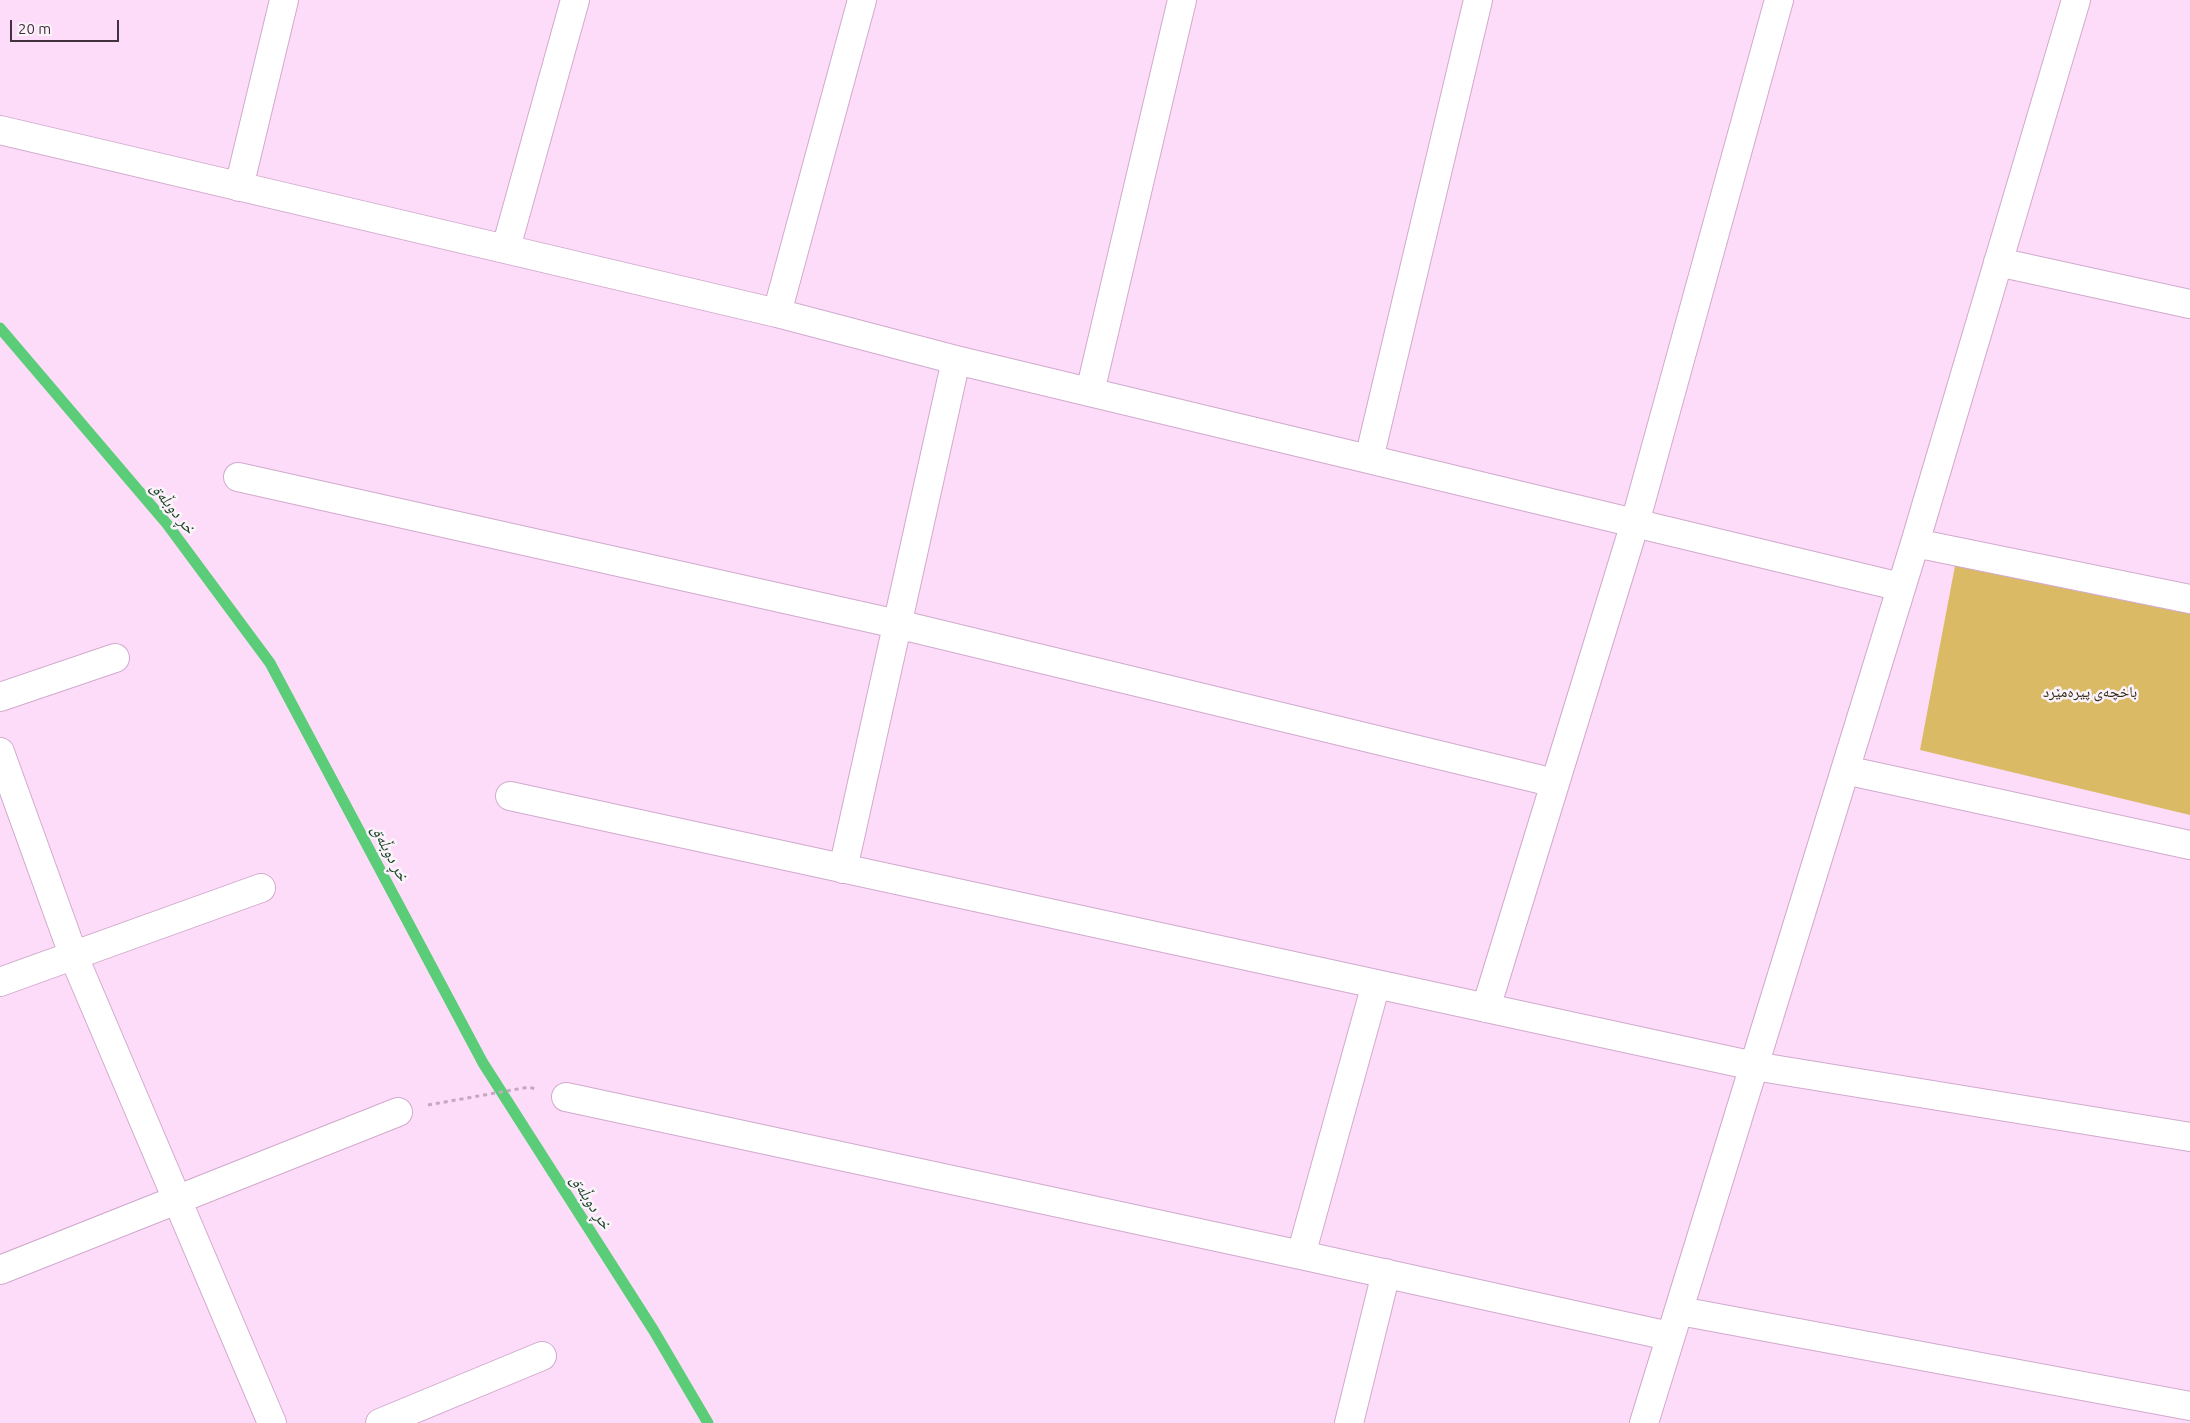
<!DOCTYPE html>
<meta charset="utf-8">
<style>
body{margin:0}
#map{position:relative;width:2190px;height:1423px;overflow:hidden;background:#fddcf9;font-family:Ubuntu,sans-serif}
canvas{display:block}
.scale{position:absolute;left:10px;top:20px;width:109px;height:22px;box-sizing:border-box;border:2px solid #423240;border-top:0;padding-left:6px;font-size:15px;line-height:18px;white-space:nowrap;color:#423240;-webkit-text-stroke:4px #fbf2fa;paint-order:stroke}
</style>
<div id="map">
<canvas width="2190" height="1423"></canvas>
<div class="scale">20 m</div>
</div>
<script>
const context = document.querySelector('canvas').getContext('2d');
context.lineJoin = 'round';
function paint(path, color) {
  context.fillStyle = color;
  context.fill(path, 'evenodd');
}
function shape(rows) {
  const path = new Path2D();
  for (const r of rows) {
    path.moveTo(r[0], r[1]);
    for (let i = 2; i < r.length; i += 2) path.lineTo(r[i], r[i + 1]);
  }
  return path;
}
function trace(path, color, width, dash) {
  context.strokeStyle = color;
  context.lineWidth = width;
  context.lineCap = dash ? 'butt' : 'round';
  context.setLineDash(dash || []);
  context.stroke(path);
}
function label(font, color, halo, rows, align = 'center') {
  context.font = font + ' Ubuntu,"Noto Naskh Arabic",sans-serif';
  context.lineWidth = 5;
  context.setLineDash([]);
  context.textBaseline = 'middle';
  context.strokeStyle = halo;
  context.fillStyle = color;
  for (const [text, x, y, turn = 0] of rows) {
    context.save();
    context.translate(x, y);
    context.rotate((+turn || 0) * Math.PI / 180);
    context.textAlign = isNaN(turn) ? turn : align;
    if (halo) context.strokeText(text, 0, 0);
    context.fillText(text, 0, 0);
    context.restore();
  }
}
paint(shape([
 [1955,566,2190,614,2190,815,1920,750]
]), '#daba64');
trace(shape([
 [0,328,167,524,270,663,483,1063,654,1331,708,1423]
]), '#5bcc78', 11);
const minor = shape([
 [0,130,777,313,956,360,1901,587],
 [239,187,284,0],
 [506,248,575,0],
 [1998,262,2190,304],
 [777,313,862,0],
 [1090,392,1182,0],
 [1369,459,1478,0],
 [238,477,897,624,1555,783],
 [1915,543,2190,599],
 [0,697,115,658],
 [0,752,74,957,272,1423],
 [1845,770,2190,845],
 [510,796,1754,1066,2190,1137],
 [843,869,956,360],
 [0,982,261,888],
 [1486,1008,1635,523,1779,0],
 [566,1097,1301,1255,1669,1336],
 [1301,1255,1376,984],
 [0,1270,398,1112],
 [1680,1311,2190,1406],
 [380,1423,542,1356],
 [1349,1423,1386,1273],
 [1644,1423,1915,543,2076,0]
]);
trace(minor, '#d1aacd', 30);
trace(shape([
 [428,1105,529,1087,535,1089]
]), '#c4a8c1', 3, [4, 4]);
trace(minor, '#fff', 28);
label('15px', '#342b15', '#fbf2fa', [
 ["باخچەی پیرەمێرد",2090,692]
]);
label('italic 16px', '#174423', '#fbf2fa', [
 ["خڕ دوبڵەق",173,508,51],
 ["خڕ دوبڵەق",390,853,62],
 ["خڕ دوبڵەق",591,1202,57]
]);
</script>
